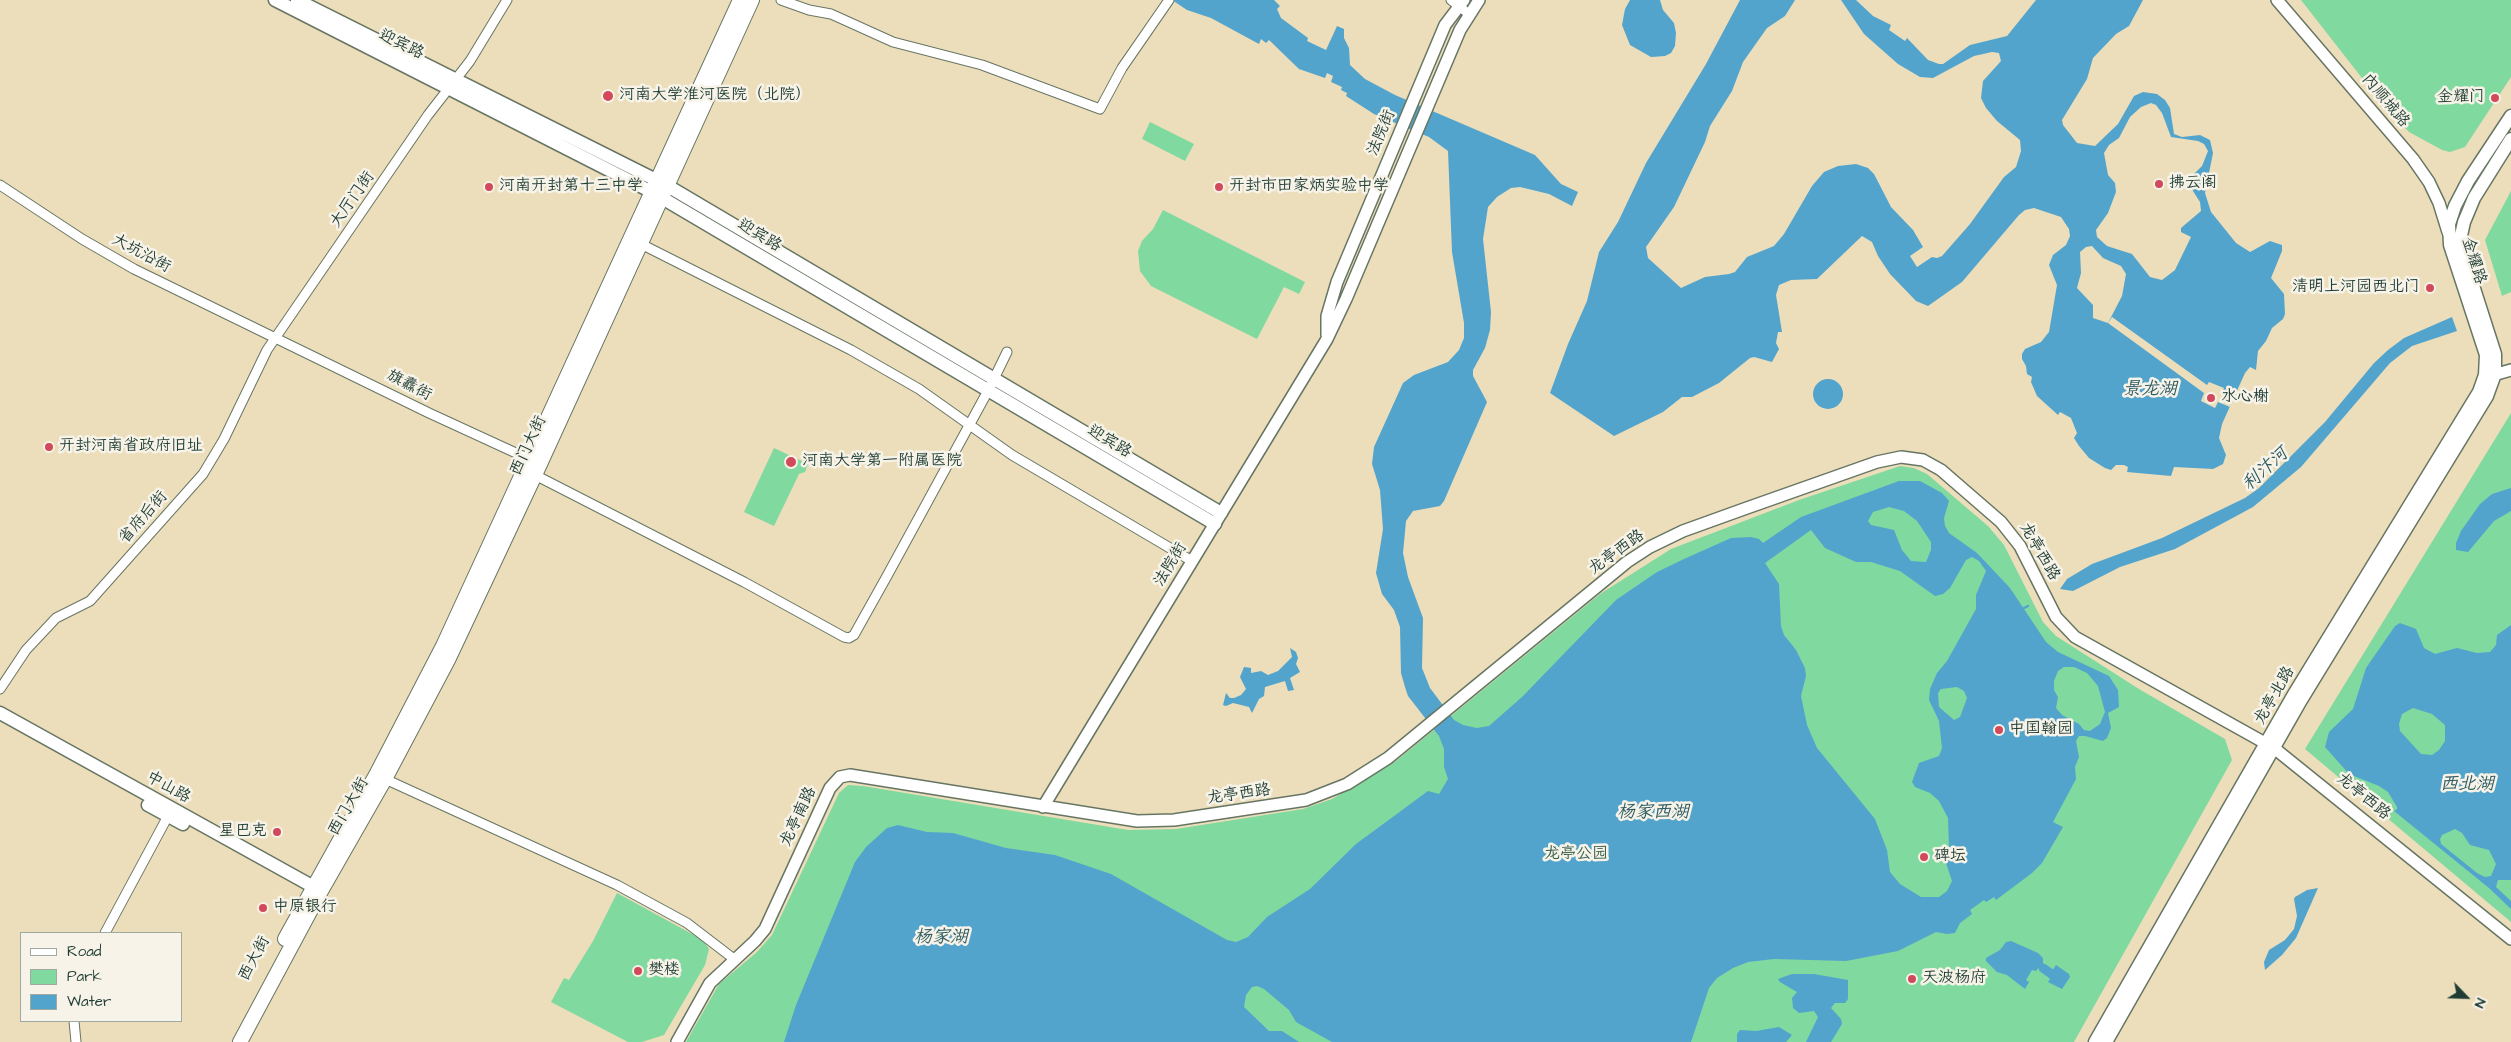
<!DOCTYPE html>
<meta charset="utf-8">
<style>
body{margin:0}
#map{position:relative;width:2511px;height:1042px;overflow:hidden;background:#ecdebb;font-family:"Architects Daughter",sans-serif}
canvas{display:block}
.legend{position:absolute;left:20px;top:932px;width:162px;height:90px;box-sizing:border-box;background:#f7f3e8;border:1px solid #a1aaa0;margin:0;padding:6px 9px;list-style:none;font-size:15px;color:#1f3d34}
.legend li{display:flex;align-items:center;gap:10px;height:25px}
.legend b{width:25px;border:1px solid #a1aaa0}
.north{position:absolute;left:2441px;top:972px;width:50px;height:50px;-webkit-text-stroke:4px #f7f3e8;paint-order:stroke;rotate:114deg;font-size:14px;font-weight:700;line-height:20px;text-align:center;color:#1f3d34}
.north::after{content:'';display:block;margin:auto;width:18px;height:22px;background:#1f3d34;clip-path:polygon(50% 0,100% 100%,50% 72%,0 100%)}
</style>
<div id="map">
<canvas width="2511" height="1042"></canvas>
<ul class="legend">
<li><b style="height:6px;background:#fff"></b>Road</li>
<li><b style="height:14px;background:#80d99f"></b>Park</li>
<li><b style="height:14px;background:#52a4cd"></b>Water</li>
</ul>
<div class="north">N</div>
</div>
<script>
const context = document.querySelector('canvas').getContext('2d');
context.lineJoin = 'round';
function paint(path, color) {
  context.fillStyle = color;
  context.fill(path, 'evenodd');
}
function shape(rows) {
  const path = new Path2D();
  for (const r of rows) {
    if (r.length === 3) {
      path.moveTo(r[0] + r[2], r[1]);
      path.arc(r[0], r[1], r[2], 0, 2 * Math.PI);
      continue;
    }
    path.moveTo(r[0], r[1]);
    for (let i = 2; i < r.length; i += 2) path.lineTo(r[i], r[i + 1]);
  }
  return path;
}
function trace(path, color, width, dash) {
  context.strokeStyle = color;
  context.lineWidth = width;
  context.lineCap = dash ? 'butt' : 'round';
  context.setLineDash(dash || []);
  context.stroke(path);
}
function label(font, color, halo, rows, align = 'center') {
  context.font = font + ' "Architects Daughter","LXGW WenKai TC",sans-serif';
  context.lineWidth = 5;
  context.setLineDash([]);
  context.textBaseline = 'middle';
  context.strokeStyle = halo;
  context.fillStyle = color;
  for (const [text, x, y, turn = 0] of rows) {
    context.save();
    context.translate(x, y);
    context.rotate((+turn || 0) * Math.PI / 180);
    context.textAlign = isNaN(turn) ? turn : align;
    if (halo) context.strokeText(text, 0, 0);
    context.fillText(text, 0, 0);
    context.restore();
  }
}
paint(shape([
 [2301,0,2511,0,2511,77,2465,147,2450,152,2442,150,2409,132,2383,105],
 [1150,122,1194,144,1185,161,1142,139],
 [2511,191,2511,292,2502,296,2485,240],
 [1163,210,1305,282,1299,294,1284,287,1257,339,1151,286,1140,271,1138,251,1142,241,1153,229],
 [2511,413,2511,922,2305,749],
 [774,448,808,464,805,472,799,474,774,526,744,512],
 [1900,466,1914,468,1927,474,1988,526,2004,545,2043,622,2056,636,2139,689,2225,739,2232,760,2074,1042,686,1042,719,984,757,952,772,935,839,793,848,785,863,786,1128,830,1176,829,1303,809,1332,799,1396,761,1600,594,1671,549,1799,500],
 [617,893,703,940,709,949,705,965,664,1035,642,1042,628,1042,551,1002,564,978,569,980,593,941]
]), '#80d99f');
paint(shape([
 [1172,0,1274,0,1280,6,1277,9,1281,18,1308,38,1307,41,1326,50,1337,26,1344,29,1344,38,1349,48,1350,65,1365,79,1395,95,1535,155,1561,184,1578,192,1572,206,1549,194,1520,187,1511,188,1497,197,1488,207,1483,239,1491,312,1490,330,1485,348,1473,370,1473,376,1487,402,1444,501,1440,506,1413,511,1406,521,1403,553,1408,577,1423,618,1422,668,1430,688,1454,720,1463,725,1477,728,1489,726,1522,697,1616,600,1657,572,1684,559,1731,538,1751,537,1759,539,1763,543,1801,517,1899,481,1920,481,1942,493,1949,501,1944,518,1945,526,1949,533,1977,553,2010,588,2046,642,2058,652,2109,676,2118,690,2119,707,2108,713,2111,728,2107,738,2103,741,2085,736,2079,736,2076,741,2079,757,2075,767,2076,779,2053,822,2063,827,2042,863,2032,873,1996,900,1994,897,1986,902,1984,900,1970,910,1972,914,1960,923,1955,933,1947,934,1936,932,1898,951,1846,961,1774,959,1748,962,1733,968,1717,978,1709,988,1691,1042,1332,1042,1296,1022,1289,1010,1264,989,1257,986,1252,987,1246,995,1244,1007,1269,1031,1282,1031,1299,1042,784,1042,796,1005,855,862,866,847,887,828,898,825,927,832,953,833,1006,848,1055,855,1111,874,1227,940,1236,942,1248,937,1267,917,1310,889,1356,844,1428,791,1439,794,1448,779,1444,767,1444,749,1439,736,1408,696,1405,687,1401,673,1400,627,1394,610,1382,594,1376,573,1383,529,1380,490,1372,464,1374,447,1403,383,1414,375,1448,362,1459,350,1464,338,1464,323,1452,252,1448,151,1429,137,1374,114,1346,96,1347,93,1341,90,1342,87,1331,82,1333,76,1327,73,1325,78,1299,69,1269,40,1266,43,1261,39,1259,44,1211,18,1187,10],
 [1889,507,1904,511,1917,521,1931,542,1931,550,1926,562,1911,561,1902,550,1894,530,1871,525,1868,521,1873,512],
 [1811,530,1825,548,1856,562,1871,562,1900,571,1935,596,1943,594,1950,588,1966,560,1972,557,1979,561,1986,571,1976,595,1976,609,1947,661,1937,673,1930,689,1929,700,1939,721,1942,748,1939,756,1919,763,1912,782,1915,787,1930,793,1939,801,1948,818,1949,847,1946,863,1952,881,1947,891,1939,897,1921,897,1900,884,1890,872,1887,850,1875,819,1817,748,1807,725,1801,696,1806,676,1805,668,1796,650,1784,635,1781,626,1779,584,1765,563],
 [2064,667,2074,667,2087,673,2098,686,2105,712,2100,724,2090,731,2084,730,2079,724,2062,715,2056,708,2058,697,2054,690,2054,681,2058,671],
 [1957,687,1964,691,1967,698,1960,717,1954,720,1939,707,1938,693,1941,689],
 [1630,0,1660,0,1663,10,1674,23,1676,33,1675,46,1671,53,1665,56,1651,57,1630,45,1622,25,1625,9],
 [1740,0,1795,0,1785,16,1767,28,1743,62,1732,91,1710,126,1705,142,1674,207,1646,247,1648,258,1681,288,1705,277,1729,274,1735,272,1747,257,1774,246,1784,234,1812,186,1824,172,1838,166,1856,164,1868,168,1874,174,1891,207,1913,230,1923,247,1910,256,1917,267,1932,257,1937,258,1942,256,1970,224,2004,177,2016,167,2021,151,2020,140,1997,121,1986,108,1981,98,1983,81,2001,61,1999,53,1992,52,1974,56,1933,78,1920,77,1898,64,1864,34,1841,0,1856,0,1873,16,1891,25,1889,30,1905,41,1907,38,1928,60,1939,64,1943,64,1970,45,2007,36,2036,0,2143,0,2129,26,2116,34,2093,58,2087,79,2062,120,2063,125,2077,143,2095,146,2118,124,2134,96,2143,92,2157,94,2165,100,2170,108,2174,134,2182,137,2200,135,2210,140,2213,153,2205,193,2211,212,2236,243,2250,252,2270,241,2282,245,2282,251,2271,278,2284,294,2285,314,2283,319,2272,328,2266,341,2258,351,2256,370,2250,367,2245,373,2222,424,2219,438,2226,455,2223,464,2213,469,2174,467,2171,476,2127,472,2128,467,2124,465,2116,465,2111,470,2105,468,2089,458,2079,446,2074,438,2077,433,2071,418,2060,412,2058,415,2037,396,2031,382,2032,377,2027,374,2026,366,2022,359,2022,354,2025,349,2041,342,2049,332,2057,285,2049,265,2053,255,2066,245,2070,236,2069,229,2061,217,2034,208,2025,210,2019,215,1962,282,1928,306,1916,301,1890,274,1878,256,1872,242,1862,236,1817,279,1791,280,1779,285,1776,295,1782,332,1778,332,1776,343,1779,349,1772,362,1754,357,1750,358,1719,383,1692,397,1682,397,1663,412,1614,436,1550,393,1568,344,1587,301,1599,252,1618,222,1646,163,1706,64],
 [2151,103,2156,105,2162,113,2171,137,2198,141,2204,144,2208,151,2202,166,2194,174,2191,183,2193,191,2200,202,2201,211,2181,228,2181,232,2191,237,2175,270,2162,280,2150,277,2132,254,2107,246,2097,237,2096,230,2108,213,2116,192,2115,183,2108,175,2104,153,2109,145,2119,138,2130,117,2141,107],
 [2092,246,2103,258,2121,266,2126,274,2122,296,2108,323,2093,318,2093,305,2077,288,2081,273,2080,252,2086,247],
 [2452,317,2457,331,2412,346,2390,363,2301,467,2253,507,2175,549,2120,567,2073,591,2060,589,2067,579,2092,564,2162,538,2245,498,2259,488,2325,422,2374,363,2388,350,2404,338],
 [1828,394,15],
 [2511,488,2511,511,2494,521,2468,552,2456,550,2456,543,2461,531,2480,504,2492,494],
 [2400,623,2416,629,2424,648,2435,654,2457,648,2477,653,2490,652,2496,645,2497,635,2511,625,2511,880,2498,880,2496,887,2511,901,2511,909,2489,888,2394,811,2397,809,2397,807,2388,792,2379,786,2349,774,2325,747,2329,732,2353,709,2366,668,2395,626],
 [2413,708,2432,714,2445,725,2445,741,2439,750,2432,755,2421,754,2400,731,2399,724,2402,714],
 [2455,829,2462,833,2470,845,2489,850,2496,864,2491,876,2485,877,2477,873,2441,844,2440,839,2442,835],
 [1290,648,1296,652,1298,658,1296,664,1300,672,1290,678,1294,690,1288,691,1285,681,1265,687,1264,696,1259,699,1252,713,1249,707,1233,703,1226,706,1223,705,1226,693,1230,698,1234,698,1241,695,1246,689,1240,677,1244,667,1251,668,1251,673,1261,671,1268,675,1278,671,1292,657],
 [2318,888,2296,938,2282,955,2265,970,2264,962,2269,950,2285,940,2294,929,2297,916,2294,899,2295,897,2307,890],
 [2011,941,2038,953,2043,958,2043,968,2039,967,2036,971,2032,970,2026,980,2029,982,2025,989,2007,975,1997,972,1986,961,1986,958,2000,950,2006,942],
 [2056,965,2069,974,2070,977,2062,989,2048,982,2050,979,2048,977],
 [1792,974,1814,974,1848,980,1848,999,1845,1003,1835,1003,1831,1008,1841,1019,1842,1024,1831,1042,1806,1042,1818,1017,1814,1011,1799,1013,1793,1008,1792,998,1797,992,1780,982,1778,979],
 [1779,1027,1792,1035,1786,1042,1737,1042,1737,1034,1740,1030,1756,1031]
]), '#52a4cd');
paint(shape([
 [2112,317,2207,385,2209,382,2224,388,2221,394,2233,399,2230,407,2218,402,2215,408,2201,401,2204,393,2108,323]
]), '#ecdebb');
trace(shape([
 [2024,608,2028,606]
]), '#52a4cd', 2.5);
trace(shape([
 [2043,968,2050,973]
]), '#52a4cd', 9);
const minor = shape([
 [781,0,809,10,831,14,893,42,982,65,1100,109,1122,68,1169,0],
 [1451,0,1469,14],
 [0,185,82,239,134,269,429,413,529,459],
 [641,244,851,350,919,389,1012,455,1192,561],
 [535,475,744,582,844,637,849,638,854,635,887,576,989,389,1007,352],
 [0,689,26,650,56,618,90,601,203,474,224,439,267,350,428,115,470,61,507,0],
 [385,779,617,885,687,923,734,959],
 [105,933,168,816],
 [74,1021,76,1042]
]);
const tertiary = shape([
 [2277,0,2413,159,2429,182,2439,203,2448,232],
 [1327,335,1327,316,1337,282,1445,25,1464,0],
 [2486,377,2511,370],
 [1043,807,1327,339,1346,299,1460,30,1479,0],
 [677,1042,710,983,755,941,765,929,830,788,840,777,850,775,1137,821,1174,820,1306,800,1347,784,1388,758,1627,562,1650,547,1683,531,1744,509,1877,462,1901,457,1923,460,1941,470,2001,522,2020,546,2056,617,2075,637,2274,748,2511,939]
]);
const secondary = shape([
 [275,0,652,192,1215,524],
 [297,0,666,185,1221,513],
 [0,713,321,891],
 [148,805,183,824],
 [2095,1042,2293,696,2479,392,2485,375,2486,355,2450,245,2449,224,2455,206,2468,181,2511,116],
 [2106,1042,2301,700,2487,396,2495,374,2495,354,2461,248,2460,240,2464,222,2474,198,2511,139]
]);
const primary = shape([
 [285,939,376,775,443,646,740,0],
 [240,1042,321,891,385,779,448,660,535,475,752,0]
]);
trace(minor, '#677563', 11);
trace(tertiary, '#677563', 14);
trace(secondary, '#677563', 15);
trace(primary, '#677563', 16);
trace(minor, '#fff', 9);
trace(tertiary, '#fff', 11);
trace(secondary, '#fff', 12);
trace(primary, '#fff', 14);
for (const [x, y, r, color] of [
 [608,96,6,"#d1495b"],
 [2495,98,5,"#d1495b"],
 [2159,184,5,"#d1495b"],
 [489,187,5,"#d1495b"],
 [1219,187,5,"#d1495b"],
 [2430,288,5,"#d1495b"],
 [2211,398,5,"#d1495b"],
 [49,447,5,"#d1495b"],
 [791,462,6,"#d1495b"],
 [1999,730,5,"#d1495b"],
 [277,832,5,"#d1495b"],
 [1924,857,5,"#d1495b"],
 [263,908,5,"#d1495b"],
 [638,971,5,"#d1495b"],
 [1912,979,5,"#d1495b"]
]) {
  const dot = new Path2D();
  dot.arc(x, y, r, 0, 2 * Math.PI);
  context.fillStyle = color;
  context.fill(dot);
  trace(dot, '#f7f3e8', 2);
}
label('16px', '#1f3d34', '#f7f3e8', [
 ["迎宾路",401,45,26],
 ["内顺城路",2385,101,50],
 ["法院街",1382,133,-67],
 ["大厅门街",353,200,-55],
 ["迎宾路",759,236,31],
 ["大坑沿街",141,254,28],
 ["金耀路",2473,261,73],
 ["旗纛街",409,386,27],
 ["迎宾路",1109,442,31],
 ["西门大街",529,446,-65],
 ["省府后街",144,518,-49],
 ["龙亭西路",2039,552,60],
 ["龙亭西路",1617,553,-36],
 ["法院街",1171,565,-59],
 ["龙亭北路",2275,696,-60],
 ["中山路",168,788,29],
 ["龙亭西路",1239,795,-8],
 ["龙亭西路",2363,797,39],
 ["西门大街",349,807,-60],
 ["龙亭南路",799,817,-65],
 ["西大街",255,959,-62]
]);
label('16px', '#1f3d34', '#f7f3e8', [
 ["河南大学淮河医院（北院）",619,96],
 ["金耀门",2485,98,"right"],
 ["拂云阁",2169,184],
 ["河南开封第十三中学",499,187],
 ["开封市田家炳实验中学",1229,187],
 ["清明上河园西北门",2420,288,"right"],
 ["水心榭",2221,398],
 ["开封河南省政府旧址",59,447],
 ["河南大学第一附属医院",802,462],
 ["中国翰园",2009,730],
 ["星巴克",267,832,"right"],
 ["碑坛",1934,857],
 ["中原银行",273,908],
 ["樊楼",648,971],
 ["天波杨府",1922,979]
], 'left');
label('16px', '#325c49', '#f7f3e8', [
 ["龙亭公园",1576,855]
]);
label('italic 18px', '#2e5c62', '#f7f3e8', [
 ["景龙湖",2150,390],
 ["利汴河",2266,470,-42],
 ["西北湖",2467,785],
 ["杨家西湖",1653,813],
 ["杨家湖",941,938]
]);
</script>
